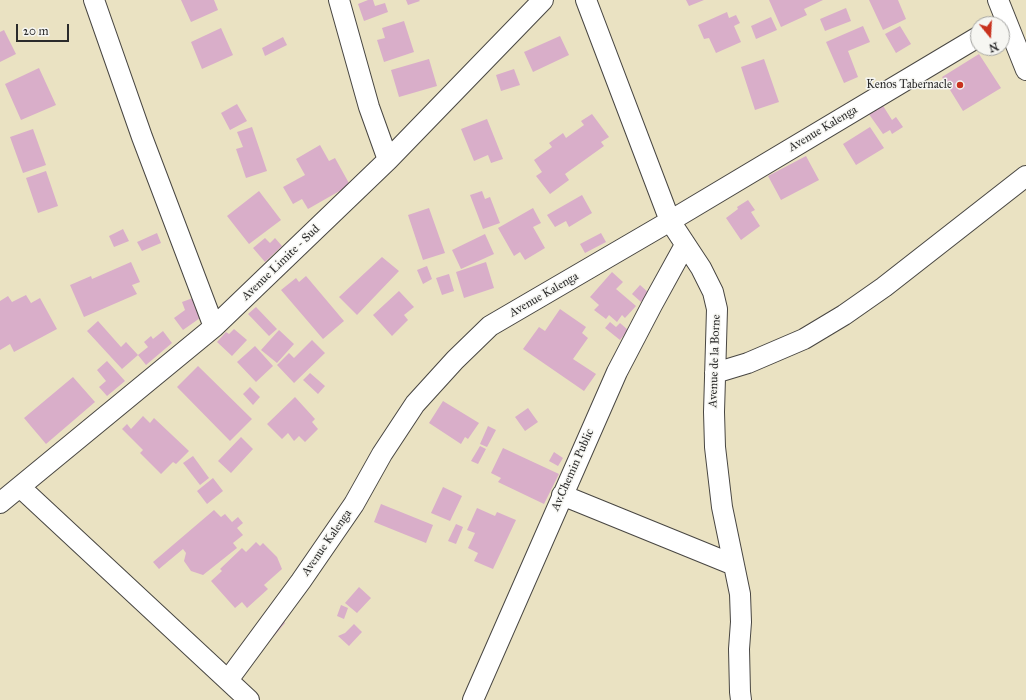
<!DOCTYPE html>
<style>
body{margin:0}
#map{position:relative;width:1026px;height:700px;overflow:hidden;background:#eae2c2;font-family:"IM FELL Great Primer",serif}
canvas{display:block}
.north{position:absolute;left:970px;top:16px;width:40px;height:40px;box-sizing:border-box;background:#f6f6f2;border:1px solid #a5a5a2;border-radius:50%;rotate:162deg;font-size:11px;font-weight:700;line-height:16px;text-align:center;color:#2b2b2b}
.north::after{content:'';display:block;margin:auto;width:14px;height:18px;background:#c8321e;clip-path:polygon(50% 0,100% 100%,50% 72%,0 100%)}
.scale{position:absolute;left:16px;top:24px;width:53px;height:18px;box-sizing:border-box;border:2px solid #2b2b2b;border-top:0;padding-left:5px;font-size:12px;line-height:14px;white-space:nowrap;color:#2b2b2b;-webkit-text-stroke:3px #f6f6f2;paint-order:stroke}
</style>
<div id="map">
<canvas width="1026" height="700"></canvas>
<div class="north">N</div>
<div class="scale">20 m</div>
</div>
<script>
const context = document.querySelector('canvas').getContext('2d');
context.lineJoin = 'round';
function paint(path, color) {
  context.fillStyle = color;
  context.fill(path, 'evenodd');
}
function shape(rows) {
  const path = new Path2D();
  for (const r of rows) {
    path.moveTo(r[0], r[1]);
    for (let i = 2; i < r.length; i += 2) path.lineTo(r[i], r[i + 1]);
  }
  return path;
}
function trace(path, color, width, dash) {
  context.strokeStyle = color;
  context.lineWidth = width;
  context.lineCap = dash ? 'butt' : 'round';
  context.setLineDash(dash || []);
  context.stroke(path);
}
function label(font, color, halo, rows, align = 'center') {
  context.font = font + ' "IM FELL Great Primer",serif';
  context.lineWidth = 3;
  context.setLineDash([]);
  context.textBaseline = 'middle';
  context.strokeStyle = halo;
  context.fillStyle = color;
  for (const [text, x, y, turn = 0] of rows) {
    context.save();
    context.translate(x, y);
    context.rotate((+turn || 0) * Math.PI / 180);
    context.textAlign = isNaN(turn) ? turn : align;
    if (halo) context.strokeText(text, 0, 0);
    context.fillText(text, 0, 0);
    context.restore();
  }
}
paint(shape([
 [181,0,214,0,218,10,191,22],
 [368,0,373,0,375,6,385,3,388,12,364,21,358,4],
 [406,0,419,0,420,1,408,5],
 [686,0,704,0,689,6],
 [769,0,823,0,804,9,807,15,781,27],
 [869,0,898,0,906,19,883,30],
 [846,8,851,21,825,31,820,19],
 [727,12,729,18,736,15,740,23,734,26,741,42,716,53,709,38,704,39,698,25],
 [771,17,777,30,756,39,751,26],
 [404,21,414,52,384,62,377,40,385,38,382,28],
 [863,26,870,42,848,51,858,77,844,83,826,42],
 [900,26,911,44,896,53,885,34],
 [221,28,233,55,202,69,191,42],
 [4,30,16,54,0,62,0,32],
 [560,36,569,55,533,72,524,52],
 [283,37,287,45,265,56,262,48],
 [979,54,1001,88,963,111,942,77],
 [429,59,437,86,399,97,391,70],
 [764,59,779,102,755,110,741,67],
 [39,68,56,105,21,120,5,84],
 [514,69,520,85,501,91,496,75],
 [880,101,892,120,896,117,903,127,892,134,890,130,883,134,866,110],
 [237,104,247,121,230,130,221,113],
 [592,114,609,137,601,142,604,146,565,174,569,180,550,194,536,176,542,172,534,160,552,147,549,143,563,133,566,138,584,125,581,121],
 [487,119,503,159,491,163,488,155,474,161,461,129],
 [252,127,267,171,246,178,236,149,243,147,237,132],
 [870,127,884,148,856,165,843,144],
 [33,129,46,165,23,173,10,137],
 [320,145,329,161,335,158,350,185,308,209,302,199,293,204,283,187,305,175,296,159],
 [806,156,819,180,781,200,768,176],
 [46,171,58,206,38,213,26,178],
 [259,191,281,220,249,244,227,216],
 [482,191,485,199,490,197,500,223,483,229,470,195],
 [582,195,592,213,569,227,566,221,555,227,547,215],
 [748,200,755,210,751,212,760,226,741,240,726,218,738,209,737,207],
 [429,208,445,253,423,260,408,215],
 [533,208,541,223,533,227,545,248,525,260,520,252,514,256,498,228],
 [123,229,129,241,114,247,109,236],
 [157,233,161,243,142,251,137,242],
 [601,233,606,242,585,253,580,244],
 [485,234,494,254,461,269,452,250],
 [265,238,270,243,275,238,282,246,265,262,253,248],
 [382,257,399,271,357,315,339,297],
 [131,262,140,282,132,285,137,294,84,317,70,285,91,276,92,279],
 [486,262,494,288,464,298,456,272],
 [427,266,432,279,423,284,417,270],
 [612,272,623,282,616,289,636,306,625,318,622,315,617,322,609,315,606,319,594,310,599,305,590,297],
 [449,274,454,291,442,295,436,278],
 [306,276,344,321,323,339,281,290,296,278,299,282],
 [640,285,649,293,641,302,632,294],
 [399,291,414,307,404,315,408,320,392,336,373,315],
 [26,295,31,303,40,298,57,329,14,352,10,344,0,350,0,301,8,296,12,302],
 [193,298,200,318,183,330,174,318,185,310,182,302],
 [256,307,277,329,269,336,248,314],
 [560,309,586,327,582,333,588,338,573,359,596,374,584,391,523,349,539,327,545,331],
 [98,321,121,347,126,342,138,355,122,369,87,331],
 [610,322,616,327,620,323,628,330,620,340,605,328],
 [234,329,247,340,232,356,217,342,226,332,229,334],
 [279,330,294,344,277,363,261,350],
 [163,331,172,343,146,365,138,355,148,347,144,342,151,336,153,339],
 [312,340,325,353,294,383,277,365,289,353,294,358],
 [255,346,273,366,256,382,237,362],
 [107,361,125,381,107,396,99,387,106,381,97,370],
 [198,366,252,419,230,441,177,387],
 [310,373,325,386,318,394,303,380],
 [73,377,95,402,46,444,24,418],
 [250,387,260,397,253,405,243,394],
 [295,397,315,419,312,422,318,429,305,442,299,436,294,441,288,433,282,439,267,424],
 [443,401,479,423,468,439,465,437,461,444,429,423],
 [528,408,538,422,525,431,515,417],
 [143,416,150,423,154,418,189,451,176,464,173,462,161,474,140,453,143,450,122,429,127,424,131,429],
 [488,426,496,430,487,447,480,444],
 [241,437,253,449,231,473,218,461],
 [480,446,486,449,478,464,471,461],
 [503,448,559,474,544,504,498,482,501,478,491,473],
 [554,452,563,458,558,466,549,461],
 [193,456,209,478,200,485,183,463],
 [213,478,223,491,207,504,197,491],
 [443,487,462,496,450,521,431,513],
 [381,504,433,525,426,543,374,522],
 [477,508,495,516,497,512,516,520,493,569,474,561,478,553,468,548,475,533,467,530],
 [214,510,221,517,225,514,232,522,238,517,243,523,237,528,243,535,233,543,237,548,203,575,191,571,184,561,186,553,183,549,159,569,153,562],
 [456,524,463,527,456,544,448,541],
 [256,542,260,546,263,543,277,557,282,569,264,585,268,589,247,608,242,602,235,608,211,581,222,571,220,569,242,548,246,552],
 [359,587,371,598,357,613,345,603],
 [341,605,348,608,344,619,337,616],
 [281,619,285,623,274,636,270,633],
 [354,624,362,632,349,646,338,636,345,633]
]), '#d9aec9');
const street = shape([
 [94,0,142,137,214,327],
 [339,0,369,107,388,160],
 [586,0,670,221,701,268,713,292,717,309,714,412,715,447,722,507,740,594,741,622,739,649,740,692,741,700],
 [998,0,1026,70],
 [715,373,748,363,804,339,844,315,884,287,1026,176],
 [20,487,249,700],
 [562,495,734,565],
 [0,503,214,327,388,160,543,0],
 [228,680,301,581,354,504,382,454,415,404,455,360,490,326,670,221,978,37],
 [473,700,617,372,652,305,685,245]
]);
trace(street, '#484642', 22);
trace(street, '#fff', 20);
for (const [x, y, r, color] of [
 [960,85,4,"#c8321e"]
]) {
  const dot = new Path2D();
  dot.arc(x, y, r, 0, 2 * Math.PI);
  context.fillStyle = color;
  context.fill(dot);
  trace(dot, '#f6f6f2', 1.5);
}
label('12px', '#2b2b2b', '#f6f6f2', [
 ["Kenos Tabernacle",952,85]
], 'right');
label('12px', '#2b2b2b', '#f6f6f2', [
 ["Avenue Kalenga",823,129,-31],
 ["Avenue Limite - Sud",281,263,-44],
 ["Avenue Kalenga",544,295,-30],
 ["Avenue de la Borne",715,361,-88],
 ["Av.Chemin Public",573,470,-66],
 ["Avenue Kalenga",327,543,-55]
]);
</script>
